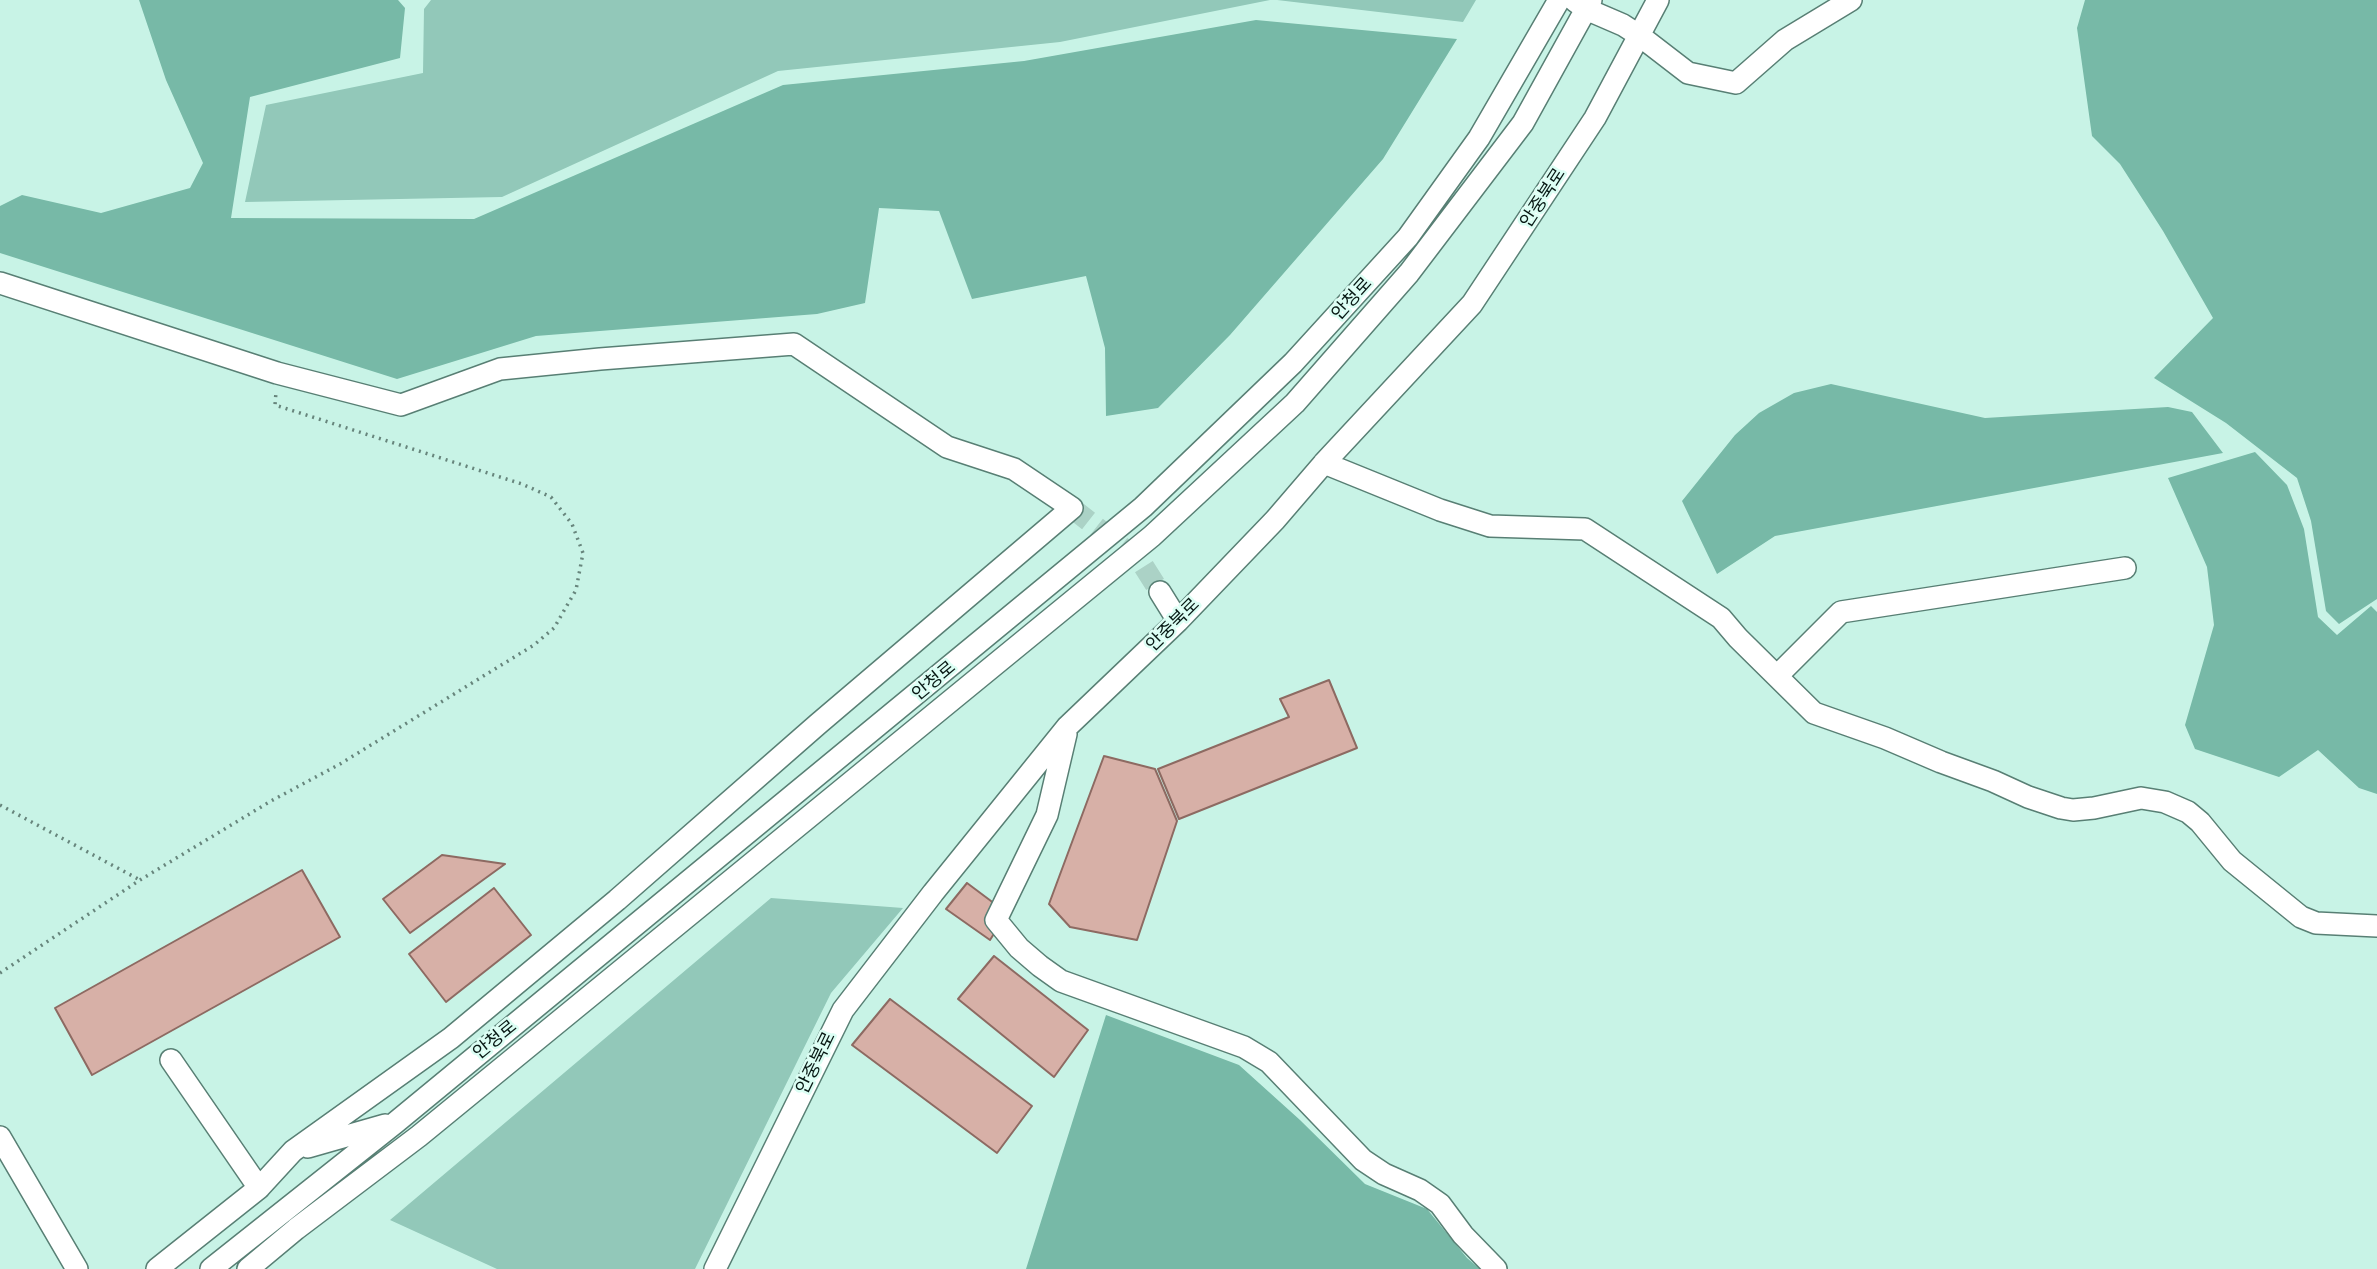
<!DOCTYPE html>
<meta charset="utf-8">
<style>
body{margin:0}
canvas{display:block;background:#c8f3e6}
</style>
<canvas width="2377" height="1269"></canvas>
<script>
const context = document.querySelector('canvas').getContext('2d');
context.lineJoin = 'round';
function paint(path, color) {
  context.fillStyle = color;
  context.fill(path, 'evenodd');
}
function shape(rows) {
  const path = new Path2D();
  for (const r of rows) {
    path.moveTo(r[0], r[1]);
    for (let i = 2; i < r.length; i += 2) path.lineTo(r[i], r[i + 1]);
  }
  return path;
}
function trace(path, color, width, dash) {
  context.strokeStyle = color;
  context.lineWidth = width;
  context.lineCap = dash ? 'butt' : 'round';
  context.setLineDash(dash || []);
  context.stroke(path);
}
function label(font, color, halo, rows, align = 'center') {
  context.font = font + ' Figtree,"Noto Sans KR",sans-serif';
  context.lineWidth = 5;
  context.setLineDash([]);
  context.textBaseline = 'middle';
  context.strokeStyle = halo;
  context.fillStyle = color;
  for (const [text, x, y, turn = 0] of rows) {
    context.save();
    context.translate(x, y);
    context.rotate((+turn || 0) * Math.PI / 180);
    context.textAlign = isNaN(turn) ? turn : align;
    if (halo) context.strokeText(text, 0, 0);
    context.fillText(text, 0, 0);
    context.restore();
  }
}
paint(shape([
 [431,0,1270,0,1060,42,778,71,502,197,245,202,266,105,423,73,424,9],
 [1277,0,1476,0,1463,22],
 [771,898,903,908,831,993,695,1269,497,1269,390,1220]
]), '#92c8b9');
paint(shape([
 [139,0,398,0,405,8,400,58,250,97,231,218,474,219,783,85,1024,61,1256,20,1457,39,1383,159,1230,335,1158,408,1106,416,1105,348,1086,276,972,299,939,211,879,208,865,303,817,314,536,336,397,379,0,253,0,206,22,195,101,213,190,188,203,163,166,80],
 [2085,0,2377,0,2377,599,2339,624,2326,611,2311,521,2297,478,2226,423,2154,378,2213,318,2163,231,2120,164,2092,136,2077,28],
 [1831,384,1985,418,2168,407,2192,412,2223,453,1775,536,1717,574,1682,501,1735,435,1759,413,1794,393],
 [2255,452,2287,485,2304,529,2318,617,2337,635,2371,606,2377,612,2377,794,2359,788,2318,750,2279,777,2195,749,2185,725,2214,625,2207,567,2168,478],
 [1106,1015,1239,1065,1300,1120,1365,1184,1427,1209,1467,1258,1480,1269,1026,1269]
]), '#77b9a7');
const building = shape([
 [1329,680,1357,748,1179,819,1158,769,1289,717,1280,699,1329,680],
 [1104,756,1155,769,1177,821,1137,940,1070,927,1049,904,1104,756],
 [442,855,505,864,410,933,383,899,442,855],
 [302,870,340,937,92,1075,55,1008,302,870],
 [967,883,1007,913,990,940,946,909,967,883],
 [494,888,531,935,446,1002,409,954,494,888],
 [994,956,1088,1030,1054,1077,958,999,994,956],
 [890,999,1032,1106,997,1153,852,1045,890,999]
]);
paint(building, '#d7b0a7');
trace(building, '#8d6a62', 2);
trace(shape([
 [1072,508,1141,562,1160,592]
]), '#abd2c6', 21, [21, 10]);
const minor = shape([
 [1575,1,1586,9,1623,25,1640,36,1688,73,1736,83,1785,40,1851,0],
 [0,283,277,373,401,405,500,369,600,359,794,344,947,447,1014,469,1072,508,818,724,617,900,451,1038,293,1151,259,1188,157,1269],
 [1324,463,1440,510,1490,526,1585,529,1721,618,1738,638,1814,713,1885,738,1941,762,1993,781,2028,797,2061,808,2073,810,2094,808,2141,798,2165,802,2188,812,2200,822,2232,861,2301,917,2316,923,2377,926],
 [1160,592,1178,621],
 [1777,676,1841,612,2125,568],
 [1066,734,1047,815,996,920,1019,948,1040,966,1061,981,1244,1047,1269,1062,1363,1160,1384,1174,1420,1190,1440,1204,1463,1235,1496,1269],
 [171,1060,259,1188],
 [0,1137,77,1269],
 [308,1147,385,1125],
 [211,1269,395,1123,1143,507,1293,363,1408,237,1479,138,1559,0],
 [248,1269,296,1229,419,1136,1152,536,1295,403,1409,273,1523,123,1591,0],
 [715,1269,843,1010,933,893,1067,727,1178,621,1275,520,1324,463,1472,304,1595,118,1658,0]
]);
trace(minor, '#587f74', 24);
trace(shape([
 [0,805,140,880],
 [0,973,140,880,271,801,340,764,534,645,554,628,576,590,583,553,572,524,551,497,522,484,275,405,276,392]
]), '#67857c', 3.5, [2, 5]);
trace(minor, '#fff', 21);
label('18px', '#071713', '#dcfef4', [
 ["안중북로",1543,198,-57],
 ["안청로",1352,299,-48],
 ["안중북로",1173,625,-45],
 ["안청로",934,681,-40],
 ["안청로",495,1040,-39],
 ["안중북로",816,1063,-64]
]);
</script>
